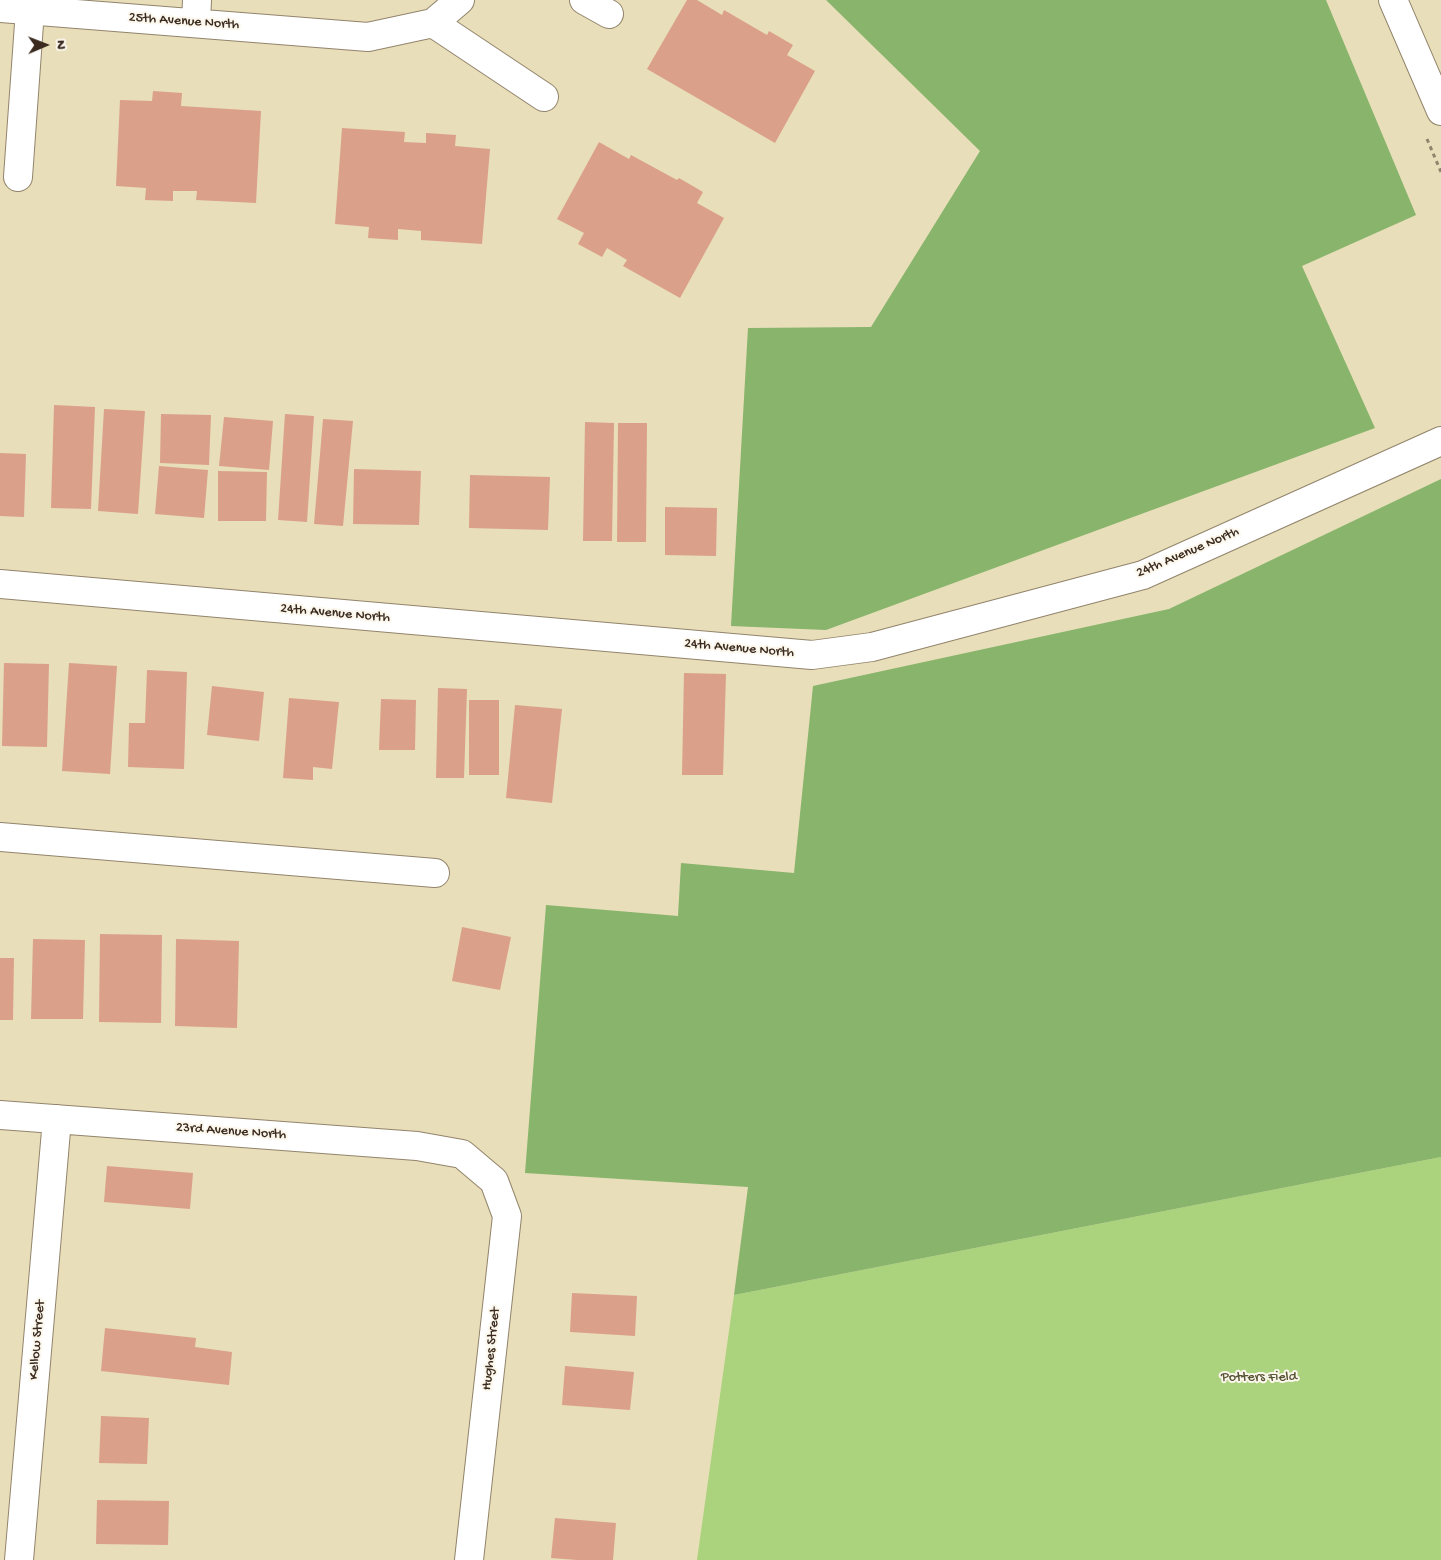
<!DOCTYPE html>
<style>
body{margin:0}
#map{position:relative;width:1441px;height:1560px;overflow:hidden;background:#e8deb9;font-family:"Gochi Hand",sans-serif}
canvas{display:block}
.north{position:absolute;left:20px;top:20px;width:50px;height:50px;-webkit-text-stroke:4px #fbf7ec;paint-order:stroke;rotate:89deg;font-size:14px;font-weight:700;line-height:20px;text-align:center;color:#3b2a1e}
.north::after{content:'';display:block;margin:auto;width:18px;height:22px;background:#3b2a1e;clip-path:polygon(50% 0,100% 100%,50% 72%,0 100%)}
</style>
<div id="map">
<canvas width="1441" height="1560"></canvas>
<div class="north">N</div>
</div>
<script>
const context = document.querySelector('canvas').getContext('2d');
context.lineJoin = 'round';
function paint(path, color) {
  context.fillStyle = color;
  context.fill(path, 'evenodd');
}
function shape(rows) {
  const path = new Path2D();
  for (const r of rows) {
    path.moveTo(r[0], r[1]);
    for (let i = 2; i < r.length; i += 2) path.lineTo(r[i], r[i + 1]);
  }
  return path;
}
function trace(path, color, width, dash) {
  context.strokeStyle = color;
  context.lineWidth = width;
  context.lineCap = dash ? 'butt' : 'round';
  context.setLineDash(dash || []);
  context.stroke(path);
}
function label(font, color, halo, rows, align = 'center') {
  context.font = font + ' "Gochi Hand",sans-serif';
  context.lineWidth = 4;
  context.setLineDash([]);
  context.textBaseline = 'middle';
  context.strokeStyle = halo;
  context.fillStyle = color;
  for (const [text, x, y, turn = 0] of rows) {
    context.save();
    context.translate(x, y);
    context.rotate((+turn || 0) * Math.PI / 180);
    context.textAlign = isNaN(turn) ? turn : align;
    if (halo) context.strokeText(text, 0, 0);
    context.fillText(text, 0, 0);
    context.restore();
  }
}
paint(shape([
 [1441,1157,1441,1560,697,1560,734,1295]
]), '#abd27d');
paint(shape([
 [826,0,1326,0,1416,215,1302,266,1375,428,826,630,731,626,748,328,871,327,980,151],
 [1441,479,1441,1157,734,1295,748,1187,525,1173,546,905,678,916,681,863,794,873,813,686,1169,609]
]), '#88b46c');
paint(shape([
 [687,0,697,0,722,15,724,10,767,35,769,31,793,45,787,55,815,71,775,143,647,69],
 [153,91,182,93,181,106,261,111,256,203,196,200,197,191,173,191,173,201,145,200,146,188,116,186,120,100,152,101],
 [342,128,405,132,404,142,426,143,426,133,456,135,455,146,490,149,482,244,421,240,421,231,398,229,398,240,368,238,369,227,335,224],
 [599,142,629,159,631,155,677,180,679,178,703,192,697,203,724,218,680,298,623,266,627,260,607,248,602,257,578,244,584,233,557,219],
 [54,405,95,407,91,509,51,508],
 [104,409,145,411,138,514,98,511],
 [161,414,211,415,209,465,160,463],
 [285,414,314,416,307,522,278,520],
 [224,417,273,421,269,470,219,466],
 [323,419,353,421,343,526,314,524],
 [585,422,614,423,612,541,583,541],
 [618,423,647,423,646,542,617,542],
 [0,453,26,454,24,517,0,516],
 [159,466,208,470,204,518,155,514],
 [354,469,421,471,419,525,353,524],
 [218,471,267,472,266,521,218,521],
 [470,475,550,477,548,530,469,528],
 [665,507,717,508,716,556,665,555],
 [4,663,49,664,47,747,2,746],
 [69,663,117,666,110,774,62,771],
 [147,670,187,672,184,769,128,767,129,723,145,723],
 [684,673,726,674,723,775,682,775],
 [212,686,264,692,259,741,207,735],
 [438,688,467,689,464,778,436,778],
 [289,698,339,702,332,769,313,767,313,780,283,778],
 [381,699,416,700,415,750,379,750],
 [469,700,499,700,499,775,469,775],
 [515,705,562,709,552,803,506,798],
 [462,927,511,937,500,990,452,981],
 [100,934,162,935,161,1023,99,1022],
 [33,939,85,940,83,1019,31,1019],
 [176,939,239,941,237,1028,175,1026],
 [0,958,14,958,13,1020,0,1020],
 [107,1166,193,1173,190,1209,104,1202],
 [572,1293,637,1296,635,1336,570,1332],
 [105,1328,196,1338,195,1347,232,1352,229,1385,101,1371],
 [565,1366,634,1372,630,1410,562,1405],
 [101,1416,149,1418,147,1464,99,1463],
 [97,1500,169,1501,168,1545,96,1544],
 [555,1518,616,1523,613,1560,577,1560,551,1558]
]), '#dba08a');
const minor = shape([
 [584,0,609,14],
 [0,8,368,37,433,23,460,0],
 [196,23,197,0],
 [433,23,544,97],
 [18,177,30,10],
 [0,584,812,655,872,647,1143,575,1441,441],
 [0,837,435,873],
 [0,1115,417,1146,462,1154,494,1181,507,1216,469,1560],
 [19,1560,57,1119]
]);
const major = shape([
 [1393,0,1441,111]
]);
trace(minor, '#92846c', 30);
trace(major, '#92846c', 30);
trace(shape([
 [1427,139,1441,172]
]), '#92846c', 3, [4, 4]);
trace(minor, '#fff', 28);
trace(major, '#fff', 28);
label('14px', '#3b2a1e', '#fbf7ec', [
 ["25th Avenue North",184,22,4],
 ["24th Avenue North",1188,553,-23],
 ["24th Avenue North",335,614,5],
 ["24th Avenue North",739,649,5],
 ["23rd Avenue North",231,1132,4],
 ["Kellow Street",38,1340,-85],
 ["Hughes Street",492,1349,-84]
]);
label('14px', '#575436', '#fbf7ec', [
 ["Potters Field",1259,1378]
]);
</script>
